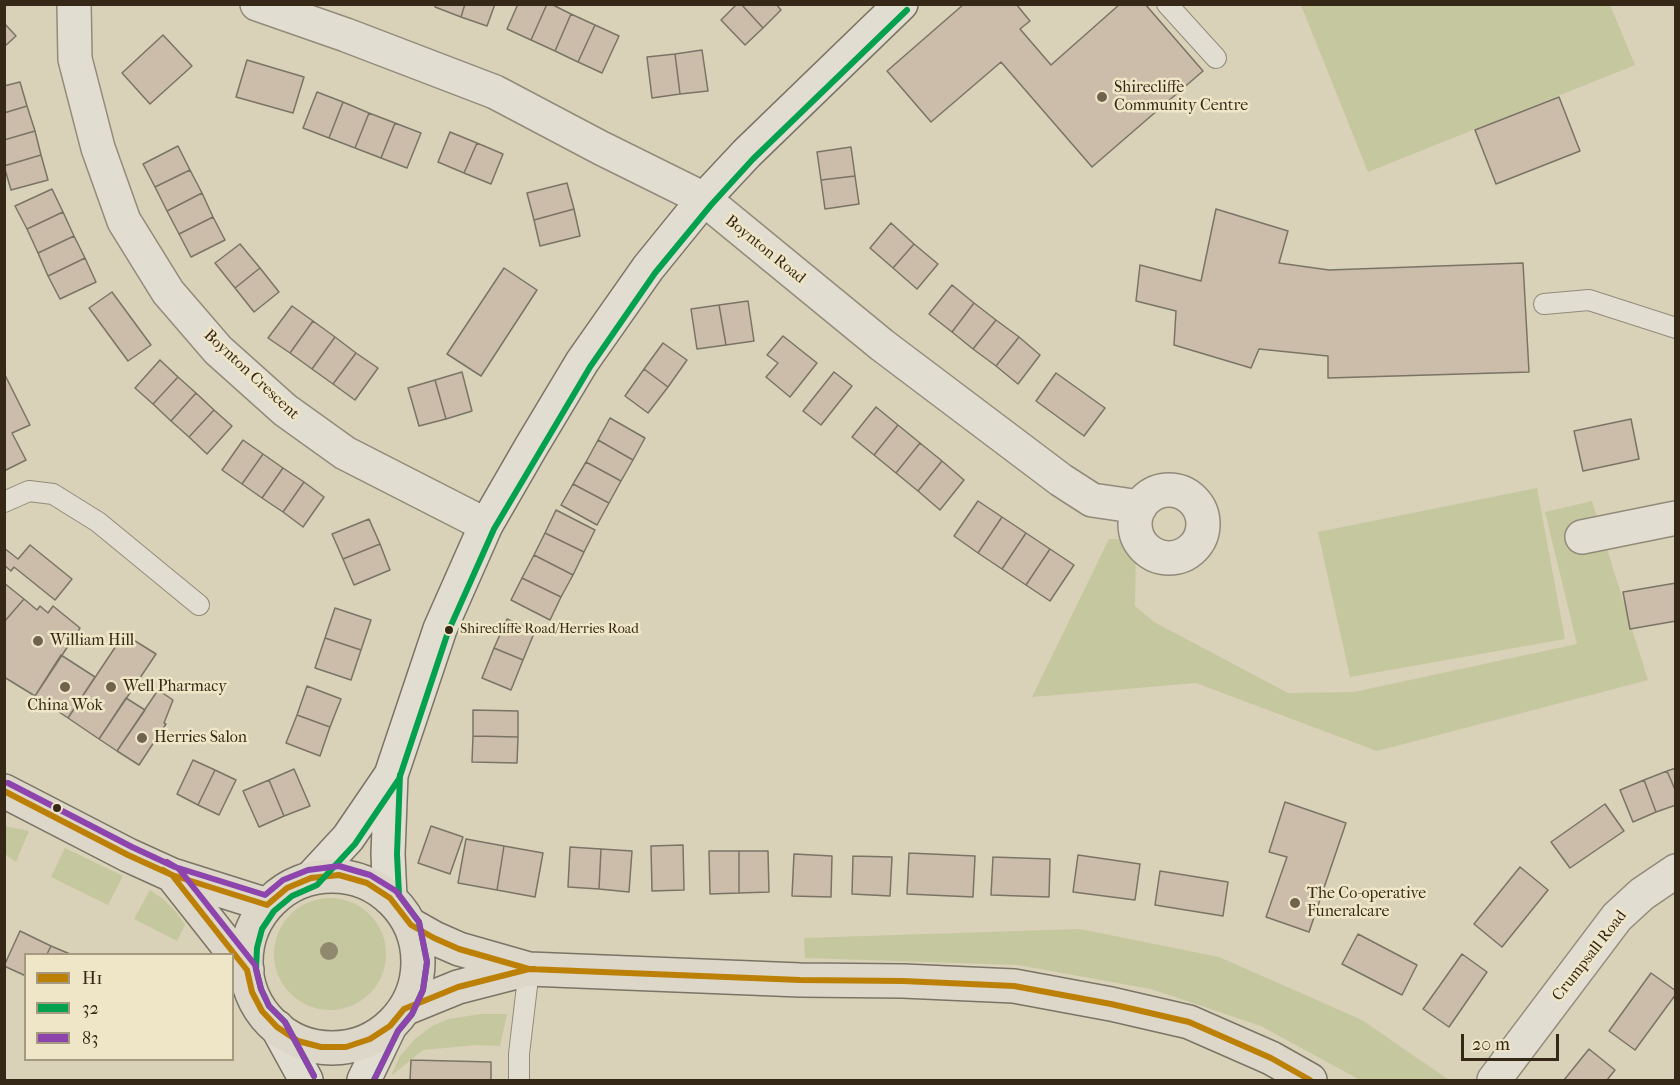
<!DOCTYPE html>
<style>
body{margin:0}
#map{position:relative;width:1680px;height:1085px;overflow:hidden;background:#d9d1b8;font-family:"IM FELL French Canon",serif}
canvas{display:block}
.frame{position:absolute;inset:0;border:6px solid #362817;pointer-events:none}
.legend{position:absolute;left:24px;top:953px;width:210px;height:108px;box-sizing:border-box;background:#efe6c8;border:2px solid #a59a81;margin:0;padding:8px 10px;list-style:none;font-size:18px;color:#362817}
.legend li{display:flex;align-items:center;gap:12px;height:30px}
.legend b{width:30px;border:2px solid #a59a81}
.scale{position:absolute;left:1461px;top:1034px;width:98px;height:27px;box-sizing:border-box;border:3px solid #362817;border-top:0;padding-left:8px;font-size:18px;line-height:21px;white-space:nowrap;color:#362817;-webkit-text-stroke:4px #efe6c8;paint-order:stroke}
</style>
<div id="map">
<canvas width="1680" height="1085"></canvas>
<div class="frame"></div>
<ul class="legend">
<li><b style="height:8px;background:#bd8007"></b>H1</li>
<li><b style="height:8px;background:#03a04e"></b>32</li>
<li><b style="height:8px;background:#8e44ad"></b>83</li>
</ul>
<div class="scale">20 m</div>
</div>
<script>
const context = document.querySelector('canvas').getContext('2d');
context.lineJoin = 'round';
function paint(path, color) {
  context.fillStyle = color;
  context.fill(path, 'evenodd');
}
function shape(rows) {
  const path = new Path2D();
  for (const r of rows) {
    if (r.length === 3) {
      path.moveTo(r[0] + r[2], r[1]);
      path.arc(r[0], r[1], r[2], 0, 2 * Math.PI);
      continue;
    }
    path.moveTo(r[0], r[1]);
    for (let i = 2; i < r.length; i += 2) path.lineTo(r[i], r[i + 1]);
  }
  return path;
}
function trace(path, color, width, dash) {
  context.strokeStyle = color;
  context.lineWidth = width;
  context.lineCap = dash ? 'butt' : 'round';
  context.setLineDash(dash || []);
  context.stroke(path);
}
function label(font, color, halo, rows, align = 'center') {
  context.font = font + ' "IM FELL French Canon",serif';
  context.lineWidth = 5;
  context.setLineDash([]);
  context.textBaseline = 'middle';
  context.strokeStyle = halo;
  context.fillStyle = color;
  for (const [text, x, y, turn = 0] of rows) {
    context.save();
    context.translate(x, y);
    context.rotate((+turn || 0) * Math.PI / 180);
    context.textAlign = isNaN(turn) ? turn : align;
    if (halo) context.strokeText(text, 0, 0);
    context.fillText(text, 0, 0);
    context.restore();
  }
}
paint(shape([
 [1301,5,1610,5,1635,65,1368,172],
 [1537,488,1565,639,1350,677,1318,532],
 [1592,501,1648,680,1377,751,1196,683,1032,697,1109,539,1136,540,1135,606,1154,622,1288,693,1354,692,1577,644,1545,512],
 [4,826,29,831,16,862,5,854],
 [65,848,123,876,108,905,51,877],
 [150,890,163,899,177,913,185,925,177,941,134,919],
 [330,954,56],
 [1080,929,1219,957,1362,1020,1449,1080,1360,1080,1261,1026,1151,989,1018,965,805,958,804,938],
 [481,1014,507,1014,500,1046,477,1045,423,1050,391,1076,400,1056,415,1039,432,1026,449,1019]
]), '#c5c79f');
const building = shape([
 [436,4,465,4,461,17,435,7,436,4],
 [465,4,495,4,487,26,461,17,465,4],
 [518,4,547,4,531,40,507,29,518,4],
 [547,4,551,4,571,14,555,51,531,40,547,4],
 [737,4,741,4,763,28,745,45,721,20,737,4],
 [741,4,776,4,781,10,763,28,741,4],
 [964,4,1016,4,1030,21,1020,29,1051,65,1120,4,1145,4,1203,71,1092,167,1001,62,931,122,887,71,964,4],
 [571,14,595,25,578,62,555,51,571,14],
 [4,23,16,36,4,47,4,23],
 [595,25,619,36,602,73,578,62,595,25],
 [163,35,192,66,150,104,122,73,163,35],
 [702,50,708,91,680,94,675,54,702,50],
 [675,54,680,94,652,98,647,57,675,54],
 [247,60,304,77,293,113,236,97,247,60],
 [20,82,27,106,4,113,4,86,20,82],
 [317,92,343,102,329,138,303,128,317,92],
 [1559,97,1580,151,1496,184,1475,130,1559,97],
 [343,102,369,113,355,148,329,138,343,102],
 [27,106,35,131,4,140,4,113,27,106],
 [369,113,395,123,381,158,355,148,369,113],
 [395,123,421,133,407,168,381,158,395,123],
 [35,131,41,155,4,166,4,140,35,131],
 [450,132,477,143,464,173,438,162,450,132],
 [477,143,503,154,491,184,464,173,477,143],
 [178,146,190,170,155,187,143,164,178,146],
 [851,147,855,176,821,180,817,152,851,147],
 [41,155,48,180,11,190,4,166,41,155],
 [190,170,202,193,167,211,155,187,190,170],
 [855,176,859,204,825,209,821,180,855,176],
 [567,183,574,209,534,220,527,193,567,183],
 [52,189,63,212,27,229,15,206,52,189],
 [202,193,213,217,179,234,167,211,202,193],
 [574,209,580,236,540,246,534,220,574,209],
 [1216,209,1288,231,1279,263,1329,270,1523,263,1529,372,1328,378,1328,356,1259,349,1251,368,1174,345,1176,311,1136,301,1140,265,1201,281,1216,209],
 [63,212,74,236,38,253,27,229,63,212],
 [213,217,225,240,191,257,179,234,213,217],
 [891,223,914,244,893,268,870,248,891,223],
 [74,236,85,258,48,276,38,253,74,236],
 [240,244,260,268,235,288,215,263,240,244],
 [914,244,938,264,917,289,893,268,914,244],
 [85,258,96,282,60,299,48,276,85,258],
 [260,268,279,292,254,312,235,288,260,268],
 [504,268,537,290,481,376,447,354,504,268],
 [952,285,974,303,952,332,929,314,952,285],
 [112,292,151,345,128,361,89,308,112,292],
 [748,301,754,341,726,345,719,305,748,301],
 [974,303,996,320,973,349,952,332,974,303],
 [719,305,726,345,697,349,691,309,719,305],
 [292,306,313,321,290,353,268,338,292,306],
 [996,320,1019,337,996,366,973,349,996,320],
 [313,321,335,337,312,369,290,353,313,321],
 [783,336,817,363,790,397,766,377,778,363,767,355,783,336],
 [335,337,356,353,333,384,312,369,335,337],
 [1019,337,1040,355,1018,384,996,366,1019,337],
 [663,343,687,360,668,387,644,369,663,343],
 [356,353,378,368,355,400,333,384,356,353],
 [160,360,178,377,153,404,135,388,160,360],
 [644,369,668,387,648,413,625,396,644,369],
 [462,372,472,411,446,419,435,380,462,372],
 [834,372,852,386,821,425,803,411,834,372],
 [4,373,30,425,12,433,26,460,4,471,4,373],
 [1056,373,1105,408,1084,436,1036,401,1056,373],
 [178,377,196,393,171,421,153,404,178,377],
 [435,380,446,419,419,426,408,388,435,380],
 [196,393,214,410,189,437,171,421,196,393],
 [876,407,898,425,874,455,852,437,876,407],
 [214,410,232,426,207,454,189,437,214,410],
 [610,418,645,438,633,460,598,440,610,418],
 [1631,419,1639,459,1583,471,1574,431,1631,419],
 [898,425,920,443,896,473,874,455,898,425],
 [243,440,263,454,242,484,222,470,243,440],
 [598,440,633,460,621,481,586,462,598,440],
 [920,443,942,461,918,491,896,473,920,443],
 [263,454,283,468,262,498,242,484,263,454],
 [942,461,964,480,940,510,918,491,942,461],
 [586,462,621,481,609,503,573,484,586,462],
 [283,468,304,482,283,512,262,498,283,468],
 [304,482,324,497,303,527,283,512,304,482],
 [573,484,609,503,597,525,561,505,573,484],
 [978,501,1002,517,978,553,954,536,978,501],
 [556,510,595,530,584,552,545,533,556,510],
 [1002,517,1026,533,1002,569,978,553,1002,517],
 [369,519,380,544,343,559,332,534,369,519],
 [545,533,584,552,573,575,534,555,545,533],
 [1026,533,1050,549,1026,585,1002,569,1026,533],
 [380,544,390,570,354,585,343,559,380,544],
 [30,545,72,579,55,600,14,567,11,571,4,565,4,548,18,559,30,545],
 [1050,549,1074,565,1050,601,1026,585,1050,549],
 [534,555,573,575,561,597,522,578,534,555],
 [522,578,561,597,550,620,511,600,522,578],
 [4,583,24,599,4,622,4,583],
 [1676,583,1676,621,1630,629,1623,592,1676,583],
 [24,599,37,610,40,606,48,613,53,606,80,628,35,696,4,677,4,622,24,599],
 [335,608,371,620,361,650,325,638,335,608],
 [507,619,535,631,523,660,494,648,507,619],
 [124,634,156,654,99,739,68,718,124,634],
 [325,638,361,650,351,680,315,668,325,638],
 [494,648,523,660,511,690,482,678,494,648],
 [61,655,95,677,68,718,35,696,61,655],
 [307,686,341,699,330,727,297,715,307,686],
 [158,690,173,700,164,723,166,724,139,765,117,751,158,690],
 [126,698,145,710,117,751,99,739,126,698],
 [473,710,518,711,518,737,473,736,473,710],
 [297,715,330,727,320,756,286,743,297,715],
 [473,736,518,737,517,763,472,762,473,736],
 [193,760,215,770,198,805,177,794,193,760],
 [1676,768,1676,792,1667,771,1676,768],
 [294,769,310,806,284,816,269,780,294,769],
 [215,770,236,780,219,815,198,805,215,770],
 [1667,771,1676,792,1676,805,1656,812,1644,780,1667,771],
 [269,780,284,816,259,827,243,791,269,780],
 [1644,780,1656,812,1633,822,1620,790,1644,780],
 [1285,802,1346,823,1309,932,1266,917,1287,857,1269,852,1285,802],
 [1605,804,1624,831,1570,868,1551,842,1605,804],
 [431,826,463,837,450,874,418,863,431,826],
 [466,839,504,846,497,890,458,883,466,839],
 [683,845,684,890,652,891,651,846,683,845],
 [504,846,543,853,535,897,497,890,504,846],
 [570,847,601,849,599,889,568,887,570,847],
 [601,849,632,851,629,892,599,889,601,849],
 [709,851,739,851,739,893,710,894,709,851],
 [739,851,768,851,769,892,739,893,739,851],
 [909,853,975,856,973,897,907,894,909,853],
 [794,854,832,856,831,897,792,896,794,854],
 [1078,855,1140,864,1135,900,1073,892,1078,855],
 [853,856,892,857,890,896,852,894,853,856],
 [993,857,1050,859,1049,897,991,895,993,857],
 [1520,867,1548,890,1502,947,1474,924,1520,867],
 [1160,871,1228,882,1223,916,1155,905,1160,871],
 [20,931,51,946,47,954,26,954,26,976,4,966,20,931],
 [1358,934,1417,965,1402,995,1342,964,1358,934],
 [51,946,70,954,47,954,51,946],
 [1462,954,1487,972,1449,1027,1423,1009,1462,954],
 [1651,973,1676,991,1676,994,1635,1050,1609,1031,1651,973],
 [1589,1049,1615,1070,1607,1080,1564,1080,1589,1049],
 [411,1060,491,1062,491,1080,410,1080,411,1060]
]);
paint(building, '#ccbcaa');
trace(building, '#7a7465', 1.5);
const lane = shape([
 [1167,4,1216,58],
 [1544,304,1589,300,1676,328],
 [4,502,29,491,53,494,98,522,199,605],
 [519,1080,519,1054,529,969]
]);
const street = shape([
 [74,4,75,59,98,148,124,221,168,292,218,350,285,410,345,453,486,525],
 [257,4,346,35,495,92,601,148,704,199,882,345,1061,480,1092,500,1140,507],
 [1169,524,34],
 [1582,537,1676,518],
 [1494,1080,1617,917,1642,894,1676,871]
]);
const secondary = shape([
 [311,878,348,838,391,775,440,629,486,525,531,447,582,362,648,268,704,199,747,153,901,4],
 [390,898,388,854,391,775],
 [277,1027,306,1080],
 [364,1080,390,1026]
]);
const primary = shape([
 [4,791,128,855,172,875,267,905],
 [172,875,247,970],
 [332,962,86],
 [411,925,434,938,459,949,529,969,800,980,903,981,1014,986,1111,1004,1189,1022,1271,1058,1310,1080],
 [404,1009,458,987,528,969]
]);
trace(lane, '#918b7a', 22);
trace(street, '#918b7a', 36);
trace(secondary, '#7a7465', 36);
trace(primary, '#7a7465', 36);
trace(lane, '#e1ddd1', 20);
trace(street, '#e1ddd1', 33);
trace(secondary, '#e1ddd1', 33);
trace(primary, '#dcd7c9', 33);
trace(shape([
 [4,791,128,855,172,875,247,970,252,992,262,1011,277,1027,298,1041,321,1047,346,1047,370,1039,390,1026,404,1009,458,987,529,969,800,980,903,981,1014,986,1111,1004,1189,1022,1271,1058,1310,1080],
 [163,870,172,875,267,905,287,888,311,878,339,875,367,883,390,898,411,925,434,938,459,949,529,969,535,969]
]), '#bd8007', 6);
trace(shape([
 [314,1076,285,1022,269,1006,261,989,256,969,257,948,262,929,274,911,292,896,317,885,355,844,399,779,448,632,494,529,590,367,655,273,711,205,753,159,907,10],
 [374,1080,398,1031,412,1014,423,990,427,962,419,922,399,895,397,854,400,775]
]), '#03a04e', 6);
trace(shape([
 [8,783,132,847,175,867,265,895,283,880,308,870,339,866,370,875,396,891,419,922,427,962,423,990,412,1014,398,1031,374,1080],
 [167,862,179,869,255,965,261,989,269,1006,285,1022,314,1076]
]), '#8e44ad', 6);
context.fillStyle = '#91896f';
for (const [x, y] of [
 [329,951]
]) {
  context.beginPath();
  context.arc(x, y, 9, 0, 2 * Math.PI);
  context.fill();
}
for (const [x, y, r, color] of [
 [1102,97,6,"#6f634f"],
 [449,630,5,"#362817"],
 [38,641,6,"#6f634f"],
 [65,687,6,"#6f634f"],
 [111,687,6,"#6f634f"],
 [142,738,6,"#6f634f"],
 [57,808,5,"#362817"],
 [1295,903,6,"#6f634f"]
]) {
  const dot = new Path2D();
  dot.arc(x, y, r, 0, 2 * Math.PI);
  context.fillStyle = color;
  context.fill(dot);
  trace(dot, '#efe6c8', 2);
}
label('14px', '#362817', '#efe6c8', [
 ["Shirecliffe Road/Herries Road",460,630]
], 'left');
label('16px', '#362817', '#efe6c8', [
 ["Shirecliffe",1114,88],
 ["Community Centre",1114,106],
 ["William Hill",50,641],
 ["Well Pharmacy",123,687],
 ["China Wok",65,706,"center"],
 ["Herries Salon",154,738],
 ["The Co-operative",1307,894],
 ["Funeralcare",1307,912]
], 'left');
label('16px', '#362817', '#efe6c8', [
 ["Boynton Road",765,250,39],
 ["Boynton Crescent",251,375,43],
 ["Crumpsall Road",1590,956,-52]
]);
</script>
